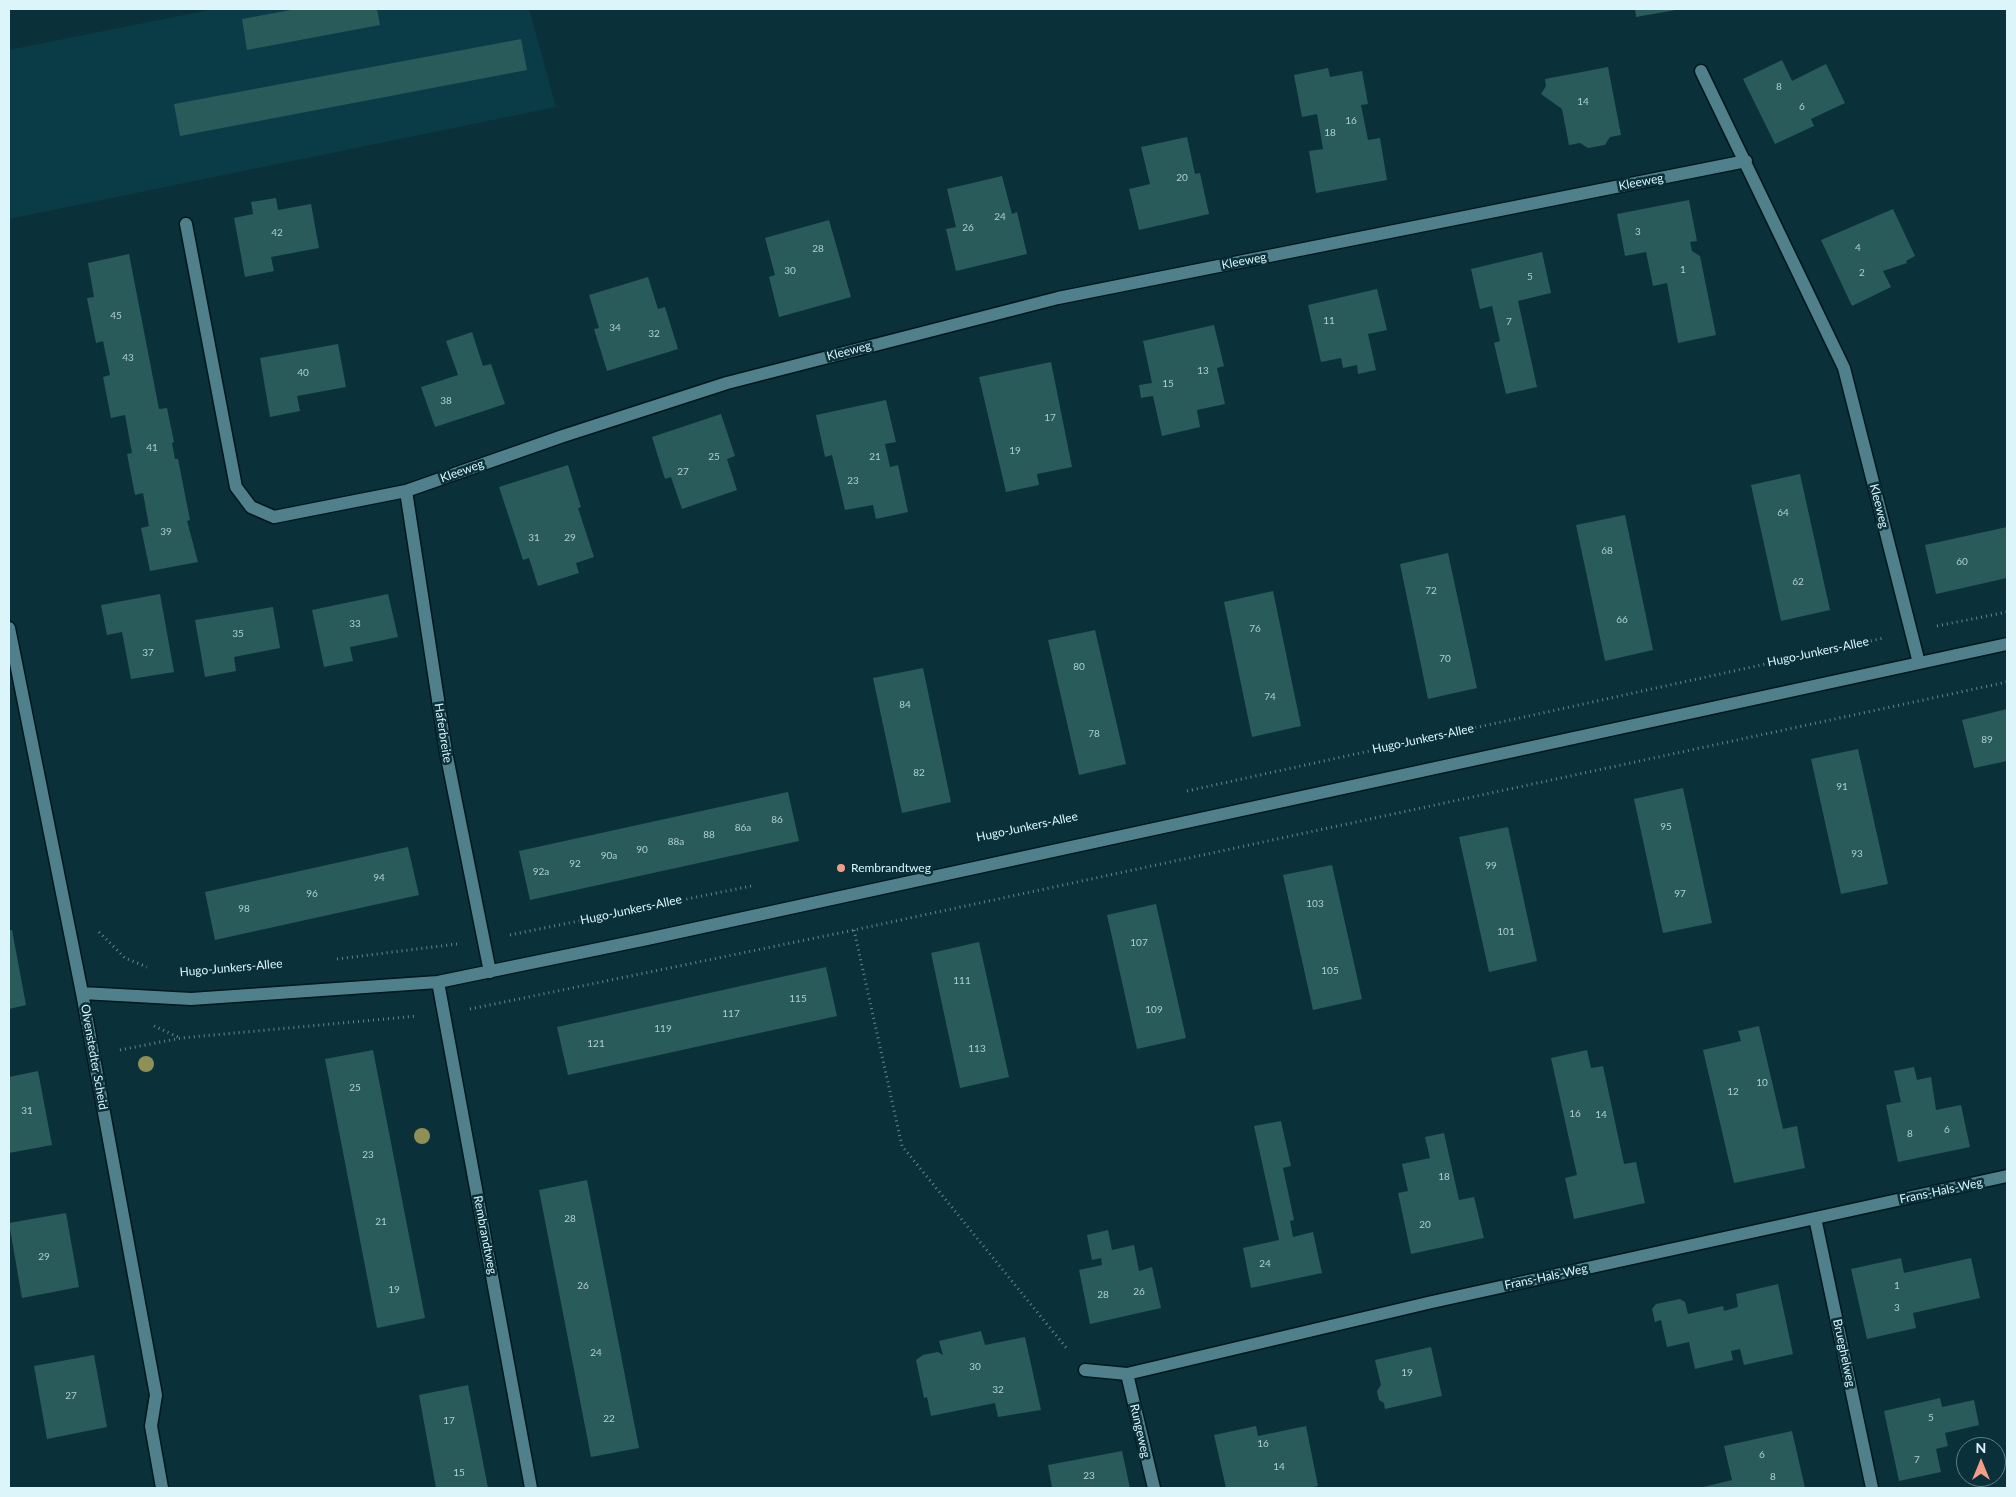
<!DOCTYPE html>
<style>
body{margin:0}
#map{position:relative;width:2016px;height:1497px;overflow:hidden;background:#0a3139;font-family:Lato,sans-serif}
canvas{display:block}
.frame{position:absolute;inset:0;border:10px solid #dcf5fb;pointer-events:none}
.north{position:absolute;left:1956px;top:1437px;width:50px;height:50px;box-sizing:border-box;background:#0a3139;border:1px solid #5e7f87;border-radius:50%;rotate:0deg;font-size:14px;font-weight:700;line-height:20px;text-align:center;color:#dcf5fb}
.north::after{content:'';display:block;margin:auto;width:18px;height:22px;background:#f49e89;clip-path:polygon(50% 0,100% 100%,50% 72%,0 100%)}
</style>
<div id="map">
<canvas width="2016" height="1497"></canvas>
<div class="frame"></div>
<div class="north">N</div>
</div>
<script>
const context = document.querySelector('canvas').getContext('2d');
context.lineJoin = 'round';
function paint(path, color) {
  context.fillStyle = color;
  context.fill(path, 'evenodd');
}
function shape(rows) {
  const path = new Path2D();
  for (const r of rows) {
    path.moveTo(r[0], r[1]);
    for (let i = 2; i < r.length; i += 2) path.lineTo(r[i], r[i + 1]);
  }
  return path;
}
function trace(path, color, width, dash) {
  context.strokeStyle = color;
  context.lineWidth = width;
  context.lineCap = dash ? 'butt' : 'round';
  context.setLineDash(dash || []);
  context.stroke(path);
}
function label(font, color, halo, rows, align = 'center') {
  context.font = font + ' Lato,sans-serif';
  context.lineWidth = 5;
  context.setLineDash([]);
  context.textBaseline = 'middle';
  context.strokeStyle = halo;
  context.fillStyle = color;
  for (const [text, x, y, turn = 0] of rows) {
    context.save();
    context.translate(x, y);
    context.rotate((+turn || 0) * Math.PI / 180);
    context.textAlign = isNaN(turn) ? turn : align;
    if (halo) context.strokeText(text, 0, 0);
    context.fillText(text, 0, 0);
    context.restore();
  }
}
paint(shape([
 [214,9,529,9,556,107,9,219,9,50]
]), '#093c46');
paint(shape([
 [296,9,377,9,380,25,247,50,242,19],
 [1635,9,1676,9,1676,10,1636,17],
 [521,39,527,70,180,136,174,104],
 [1782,60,1792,81,1826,64,1845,103,1811,119,1814,126,1775,144,1743,79],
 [1608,67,1621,135,1610,137,1605,145,1588,148,1580,143,1569,145,1562,109,1541,94,1546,86,1545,79],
 [1328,68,1330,77,1362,71,1368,104,1361,105,1368,140,1380,138,1387,180,1316,193,1309,151,1323,149,1317,114,1302,117,1294,75],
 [1187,137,1195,174,1200,173,1209,214,1139,230,1129,189,1150,184,1141,147],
 [1002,176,1012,214,1017,212,1027,254,956,271,946,229,956,227,947,189],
 [276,198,278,210,311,204,319,248,271,257,274,271,245,277,234,218,253,214,251,202],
 [1689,200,1697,241,1690,242,1692,251,1700,256,1716,335,1678,343,1667,283,1653,286,1646,252,1625,256,1617,214],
 [1893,209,1915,256,1906,261,1907,263,1883,271,1891,287,1852,306,1821,240],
 [829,220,851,297,779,317,769,277,775,275,765,238],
 [1542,252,1551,293,1518,301,1537,387,1506,394,1494,343,1500,341,1492,306,1480,309,1471,269],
 [129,254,159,409,167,408,174,442,172,443,175,459,178,459,190,520,187,521,198,562,150,571,141,528,149,526,143,493,135,495,127,454,132,453,125,415,111,418,103,377,110,375,103,341,96,343,87,298,94,297,88,263],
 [648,277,658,309,665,307,678,349,607,371,594,329,599,328,589,295],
 [1377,289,1387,330,1368,334,1376,370,1358,374,1357,365,1343,368,1341,358,1321,362,1308,305],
 [1214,325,1224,366,1217,368,1225,404,1197,410,1200,427,1162,436,1153,396,1141,398,1139,385,1152,383,1143,341],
 [472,332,483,366,491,364,505,404,435,427,421,387,458,375,446,341],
 [338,344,346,387,297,396,300,411,270,417,260,358],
 [1051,362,1072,467,1037,474,1039,485,1006,492,979,377],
 [886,400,896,442,885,444,890,467,898,465,908,512,876,519,873,505,845,510,832,455,825,457,816,415],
 [721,414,735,456,727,459,737,490,682,509,671,477,665,479,652,437],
 [568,465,581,507,578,508,594,557,576,563,579,573,538,586,529,558,523,560,499,487],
 [1800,474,1830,610,1781,621,1751,485],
 [1625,515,1653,650,1605,661,1576,525],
 [2007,527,2007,578,1936,594,1925,545],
 [1448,553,1477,688,1428,699,1400,564],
 [1273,591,1301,726,1252,737,1224,602],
 [160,594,174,672,131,679,122,632,107,635,101,605],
 [388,594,398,637,350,647,353,661,324,667,312,610],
 [273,607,280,648,234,657,236,671,205,677,195,620],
 [1095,630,1126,764,1079,775,1048,640],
 [923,668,951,802,902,813,873,678],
 [2007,709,2007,761,1974,768,1962,720],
 [1858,749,1888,884,1841,894,1811,759],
 [1683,788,1712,923,1663,933,1634,799],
 [788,792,799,841,530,900,519,851],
 [1508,827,1537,961,1489,972,1459,837],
 [408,847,419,895,215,940,205,892],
 [1332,865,1362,999,1313,1010,1283,875],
 [1156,904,1186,1038,1137,1049,1107,915],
 [9,930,12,930,26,1005,9,1009],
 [979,942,1009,1077,960,1088,931,953],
 [826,967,837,1016,568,1075,557,1027],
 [1759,1026,1783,1129,1797,1126,1805,1168,1734,1183,1703,1050,1741,1041,1738,1031],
 [373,1050,425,1318,377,1328,325,1059],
 [1587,1050,1591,1068,1603,1066,1624,1164,1636,1162,1645,1203,1574,1219,1565,1178,1577,1175,1551,1058],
 [1914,1067,1917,1080,1931,1077,1936,1110,1961,1105,1970,1147,1898,1162,1886,1105,1901,1102,1894,1071],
 [38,1071,52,1145,9,1153,9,1077],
 [1281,1121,1291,1166,1283,1168,1294,1220,1290,1221,1293,1237,1313,1232,1322,1273,1251,1288,1243,1248,1279,1240,1254,1126],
 [1444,1133,1459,1200,1474,1197,1484,1238,1411,1254,1398,1193,1408,1191,1402,1164,1430,1158,1425,1137],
 [587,1180,639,1448,591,1457,539,1190],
 [66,1213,79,1287,22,1298,9,1223],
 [1108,1230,1112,1250,1134,1245,1139,1271,1152,1267,1161,1308,1090,1324,1079,1270,1102,1265,1101,1258,1092,1260,1087,1235],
 [1901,1258,1904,1273,1971,1258,1980,1298,1913,1313,1916,1328,1867,1339,1851,1269],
 [1778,1284,1793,1354,1744,1365,1740,1349,1731,1351,1733,1360,1695,1369,1689,1342,1667,1347,1661,1320,1655,1322,1652,1309,1656,1304,1680,1299,1685,1302,1688,1314,1723,1306,1724,1311,1738,1307,1736,1294],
 [981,1331,985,1345,1025,1337,1041,1410,998,1417,995,1403,931,1416,927,1397,924,1398,916,1360,923,1355,938,1352,943,1355,939,1341],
 [1431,1347,1442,1396,1385,1409,1384,1403,1379,1400,1377,1391,1381,1385,1375,1360],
 [94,1355,107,1427,47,1439,34,1366],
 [468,1385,488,1488,436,1488,419,1395],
 [1940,1398,1942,1407,1974,1400,1979,1425,1945,1433,1948,1446,1936,1449,1941,1472,1899,1481,1884,1411],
 [1256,1426,1258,1436,1306,1426,1318,1486,1309,1488,1226,1488,1214,1435],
 [1792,1431,1805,1488,1699,1488,1732,1480,1724,1446],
 [1122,1451,1130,1488,1052,1488,1048,1465]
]), '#285b5a');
const minor = shape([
 [1701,71,1844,368,1919,663],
 [186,224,236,487,251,507,274,517,406,491,563,436,727,383,1058,298,1746,161],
 [406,491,446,752,490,972],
 [9,628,82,993,156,1395,151,1426,162,1488],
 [438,982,531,1488],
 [82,993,191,999,438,982,647,939,2007,644],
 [1815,1218,1872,1488],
 [1085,1370,1127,1374,1432,1302,2007,1176],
 [1127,1374,1154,1488]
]);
trace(minor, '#00171d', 15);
trace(shape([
 [1937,626,2007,612],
 [1187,791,1884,638],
 [854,930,902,1146,1068,1350],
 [99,932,125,958,147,967],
 [510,935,751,886],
 [337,959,457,944],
 [470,1009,854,930,2007,682],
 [154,1026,180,1038],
 [120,1050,181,1038,417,1016]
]), '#65868d', 3, [1, 4]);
trace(minor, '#4f808b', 12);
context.fillStyle = '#8f8f56';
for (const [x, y] of [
 [146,1064],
 [422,1136]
]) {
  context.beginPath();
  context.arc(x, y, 8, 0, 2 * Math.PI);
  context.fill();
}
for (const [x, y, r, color] of [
 [841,868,5,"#f49e89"]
]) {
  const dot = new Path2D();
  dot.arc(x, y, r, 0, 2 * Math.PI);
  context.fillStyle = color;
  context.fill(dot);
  trace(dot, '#0a3139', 2);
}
label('10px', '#afced3', null, [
 ["8",1779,87],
 ["14",1583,102],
 ["6",1802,107],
 ["16",1351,121],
 ["18",1330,133],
 ["20",1182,178],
 ["24",1000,217],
 ["26",968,228],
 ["3",1638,232],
 ["42",277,233],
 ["4",1858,248],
 ["28",818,249],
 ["1",1683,270],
 ["30",790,271],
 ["2",1862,273],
 ["5",1530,277],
 ["45",116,316],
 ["11",1329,321],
 ["7",1509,322],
 ["34",615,328],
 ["32",654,334],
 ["43",128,358],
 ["13",1203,371],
 ["40",303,373],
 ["15",1168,384],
 ["38",446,401],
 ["17",1050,418],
 ["41",152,448],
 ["19",1015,451],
 ["25",714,457],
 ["21",875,457],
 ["27",683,472],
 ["23",853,481],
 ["64",1783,513],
 ["39",166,532],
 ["31",534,538],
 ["29",570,538],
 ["68",1607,551],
 ["60",1962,562],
 ["62",1798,582],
 ["72",1431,591],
 ["66",1622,620],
 ["33",355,624],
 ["76",1255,629],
 ["35",238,634],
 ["37",148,653],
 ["70",1445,659],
 ["80",1079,667],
 ["74",1270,697],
 ["84",905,705],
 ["78",1094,734],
 ["89",1987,740],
 ["82",919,773],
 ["91",1842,787],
 ["86",777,820],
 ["95",1666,827],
 ["86a",743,828],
 ["88",709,835],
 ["88a",676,842],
 ["90",642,850],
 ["93",1857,854],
 ["90a",609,856],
 ["92",575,864],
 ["99",1491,866],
 ["92a",541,872],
 ["94",379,878],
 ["96",312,894],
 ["97",1680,894],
 ["103",1315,904],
 ["98",244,909],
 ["101",1506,932],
 ["107",1139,943],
 ["105",1330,971],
 ["111",962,981],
 ["115",798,999],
 ["109",1154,1010],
 ["117",731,1014],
 ["119",663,1029],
 ["121",596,1044],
 ["113",977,1049],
 ["10",1762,1083],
 ["25",355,1088],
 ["12",1733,1092],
 ["31",27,1111],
 ["16",1575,1114],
 ["14",1601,1115],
 ["6",1947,1130],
 ["8",1910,1134],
 ["23",368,1155],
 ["18",1444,1177],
 ["28",570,1219],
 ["21",381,1222],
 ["20",1425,1225],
 ["29",44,1257],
 ["24",1265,1264],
 ["26",583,1286],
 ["1",1897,1286],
 ["19",394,1290],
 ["26",1139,1292],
 ["28",1103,1295],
 ["3",1897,1308],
 ["24",596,1353],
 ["30",975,1367],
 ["19",1407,1373],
 ["32",998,1390],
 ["27",71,1396],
 ["5",1931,1418],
 ["22",609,1419],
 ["17",449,1421],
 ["16",1263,1444],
 ["6",1762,1455],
 ["7",1917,1460],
 ["14",1279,1467],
 ["15",459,1473],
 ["23",1089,1476],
 ["8",1773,1477]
]);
label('12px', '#dcf5fb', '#0a3139', [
 ["Kleeweg",1641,182,-11],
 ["Kleeweg",1244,261,-11],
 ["Kleeweg",849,351,-15],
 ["Kleeweg",462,471,-20],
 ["Kleeweg",1879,506,76],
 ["Hugo-Junkers-Allee",1818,652,-12],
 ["Haferbreite",443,733,81],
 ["Hugo-Junkers-Allee",1423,739,-12],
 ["Hugo-Junkers-Allee",1027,827,-12],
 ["Hugo-Junkers-Allee",631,910,-12],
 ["Hugo-Junkers-Allee",231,968,-5],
 ["Olvenstedter Scheid",94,1057,80],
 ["Frans-Hals-Weg",1941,1191,-12],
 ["Rembrandtweg",485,1235,79],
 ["Frans-Hals-Weg",1546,1277,-12],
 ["Brueghelweg",1844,1353,78],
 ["Rungeweg",1140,1431,77]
]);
label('12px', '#dcf5fb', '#0a3139', [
 ["Rembrandtweg",851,868]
], 'left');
</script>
